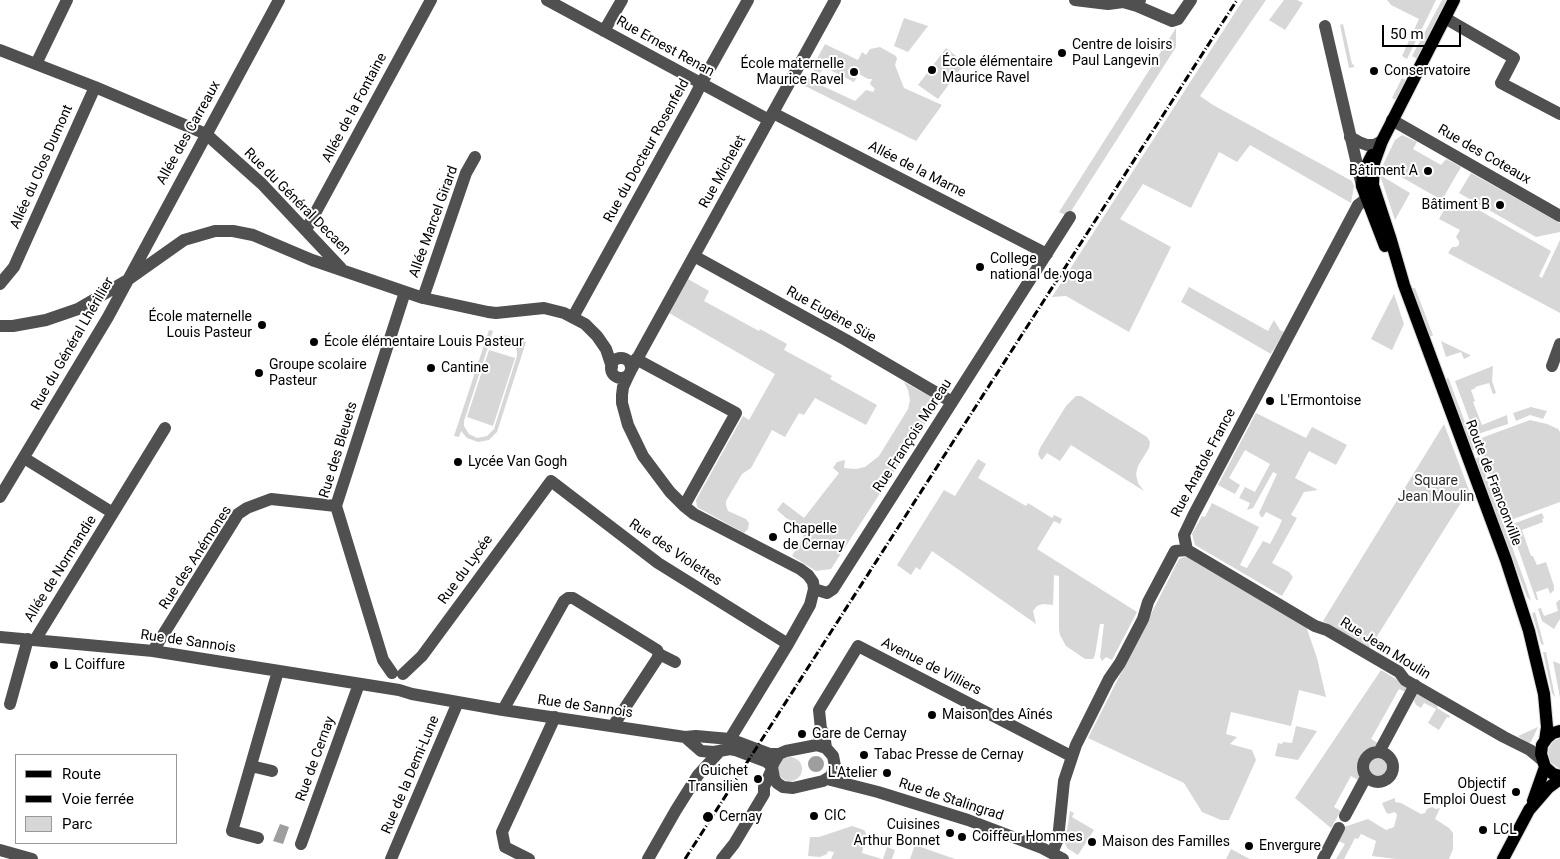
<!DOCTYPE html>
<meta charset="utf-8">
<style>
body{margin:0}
#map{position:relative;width:1560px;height:859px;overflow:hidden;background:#fff;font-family:Roboto,sans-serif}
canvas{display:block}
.legend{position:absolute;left:15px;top:754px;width:162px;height:90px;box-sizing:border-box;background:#fff;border:1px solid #999;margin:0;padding:6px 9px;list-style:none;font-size:15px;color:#000}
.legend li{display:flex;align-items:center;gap:10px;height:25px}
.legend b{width:25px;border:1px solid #999}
.scale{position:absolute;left:1382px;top:25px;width:79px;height:22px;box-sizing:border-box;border:2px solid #000;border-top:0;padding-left:6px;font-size:15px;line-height:18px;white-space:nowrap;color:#000;-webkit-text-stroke:4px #fff;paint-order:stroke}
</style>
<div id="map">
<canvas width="1560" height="859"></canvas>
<ul class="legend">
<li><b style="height:6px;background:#000"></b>Route</li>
<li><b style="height:6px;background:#000"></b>Voie ferrée</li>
<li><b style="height:14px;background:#d7d7d7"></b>Parc</li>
</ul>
<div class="scale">50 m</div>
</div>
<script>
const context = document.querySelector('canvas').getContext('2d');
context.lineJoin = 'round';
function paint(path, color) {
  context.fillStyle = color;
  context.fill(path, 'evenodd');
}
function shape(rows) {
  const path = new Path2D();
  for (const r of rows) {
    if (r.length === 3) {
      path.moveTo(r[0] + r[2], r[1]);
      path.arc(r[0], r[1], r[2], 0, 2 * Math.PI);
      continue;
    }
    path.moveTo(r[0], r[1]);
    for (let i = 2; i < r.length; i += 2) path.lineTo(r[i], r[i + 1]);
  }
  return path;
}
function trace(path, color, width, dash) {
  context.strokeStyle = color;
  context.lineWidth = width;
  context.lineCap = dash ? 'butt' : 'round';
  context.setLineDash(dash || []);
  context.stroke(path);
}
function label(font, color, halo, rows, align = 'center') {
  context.font = font + ' Roboto,sans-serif';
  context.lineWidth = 4;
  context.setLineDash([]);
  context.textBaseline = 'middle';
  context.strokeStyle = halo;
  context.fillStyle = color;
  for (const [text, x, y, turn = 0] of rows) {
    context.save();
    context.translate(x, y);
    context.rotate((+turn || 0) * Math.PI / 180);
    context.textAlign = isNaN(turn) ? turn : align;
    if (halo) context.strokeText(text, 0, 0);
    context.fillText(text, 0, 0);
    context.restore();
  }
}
paint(shape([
 [1243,0,1266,0,1200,96,1213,105,1352,181,1354,186,1351,203,1250,145,1237,162,1219,152,1191,208,1143,184,1120,219,1171,247,1129,332,1066,296,1052,297],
 [1284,0,1297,0,1303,3,1285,30,1269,20],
 [1387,0,1436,0,1407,59,1402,56,1419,19,1391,5],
 [1442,0,1447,0,1417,59,1412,56],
 [904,18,928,26,908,52,894,46],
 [1343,24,1352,64,1354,65,1354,67,1349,68,1340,25],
 [1176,28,1176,47,1068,216,1059,212],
 [825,44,858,60,862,52,866,55,870,49,880,47,896,56,897,59,895,65,904,88,942,105,916,141,803,85,807,78,811,78,814,82,855,101,866,90,873,92,875,89,870,84,872,79,868,79,859,74,854,82,824,67,820,73,814,71,813,66],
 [946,48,965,63,938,99,918,85],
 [1402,78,1406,80,1396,100,1392,98],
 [1402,135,1417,142,1413,149,1441,165,1446,159,1461,167,1443,198,1438,198,1384,167,1381,169,1395,140],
 [1471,173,1560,223,1560,232,1536,237,1459,193],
 [1380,175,1410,193,1395,220],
 [1461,200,1551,251,1539,276,1542,278,1560,240,1560,313,1448,253,1452,247,1456,247,1459,245,1459,241,1456,237,1460,230,1439,219,1444,210,1449,210,1456,202],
 [688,279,709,291,704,301,759,331,760,329,787,344,784,350,832,376,830,379,877,405,866,425,815,398,804,415,799,413,785,437,772,430,751,468,742,474,726,501,726,505,728,511,746,519,749,523,748,529,744,533,697,507,696,500,743,416,749,420,775,374,669,313],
 [1189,287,1268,331,1274,320,1280,330,1284,332,1273,351,1272,351,1271,354,1181,302],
 [1412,288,1415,288,1433,335,1430,337],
 [1394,294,1404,324,1392,350,1371,339],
 [489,330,493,331,491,338,500,335,509,336,514,339,520,346,522,341,526,342,497,432,489,440,478,442,467,438,461,431,459,437,454,436],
 [497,339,503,339,509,341,514,344,517,350,517,356,494,429,487,436,477,438,469,434,464,426,464,421,488,347,492,342],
 [1441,341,1470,355,1470,356,1464,359,1461,352,1446,357],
 [489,350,515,358,493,426,467,417],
 [1493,366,1492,381,1496,393,1493,394,1489,383,1475,387,1476,388,1471,390,1475,401,1473,402,1482,425,1507,415,1508,424,1475,435,1455,381],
 [1448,377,1475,449,1472,451,1446,380],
 [904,382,933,398,938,404,831,569,816,571,792,556,807,529,786,518,777,510,783,502,804,518,839,473,833,468,837,462,845,460,844,468,856,469,865,467,879,456,908,409,910,400,908,390],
 [1076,396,1081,396,1147,437,1150,442,1149,448,1138,466,1136,474,1138,483,1144,491,1071,445,1060,461,1047,453,1042,460,1040,458,1038,454,1040,448,1066,406],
 [1531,407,1547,411,1543,419,1530,415,1516,421,1513,413],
 [1256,413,1306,438,1312,427,1347,445,1336,465,1309,451,1295,478,1318,490,1304,492,1291,515,1297,518,1272,563,1289,572,1293,577,1282,596,1195,545,1192,534,1202,516,1205,517,1212,503,1259,527,1240,565,1247,568,1263,541,1270,544,1279,527,1282,520,1266,512,1263,517,1261,517,1259,513,1277,474,1273,472,1253,508,1247,510,1250,503,1239,498,1245,487,1255,492,1270,464,1245,450,1229,478,1240,485,1235,494,1218,485],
 [1530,420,1547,424,1558,429,1560,432,1560,502,1508,521,1476,440],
 [1444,424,1469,490,1369,649,1323,621],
 [1479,457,1526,585,1531,601,1527,597,1475,459],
 [978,459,986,464,978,478,1026,506,1028,503,1052,518,1054,515,1062,519,1060,524,1054,521,1037,549,1137,612,1112,660,1106,657,1102,661,1100,657,1104,624,1100,624,1095,655,1093,659,1085,659,1066,646,1060,635,1059,630,1059,576,1054,575,1053,605,1043,604,1037,606,1033,611,1036,624,932,551,920,570,916,567,911,575,897,565,944,490,955,496],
 [1542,513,1544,518,1542,519,1543,522,1522,530,1531,556,1533,556,1537,565,1546,562,1554,586,1554,590,1550,594,1548,588,1536,592,1538,600,1536,600,1510,525],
 [1187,556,1306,626,1317,658,1326,697,1299,690,1291,726,1231,712,1226,734,1237,737,1230,744,1252,750,1256,760,1229,820,1221,820,1202,812,1184,783,1088,738,1179,559],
 [1559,600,1560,600,1560,619,1554,629,1542,621,1538,609,1541,608,1544,616,1558,611,1556,603],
 [1535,612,1544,645,1541,644,1532,613],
 [1543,652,1546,652,1555,697,1552,693],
 [1553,661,1560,664,1560,698],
 [1381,670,1409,687,1406,692,1399,689,1371,739,1378,743,1374,749,1368,752,1361,760,1359,769,1361,774,1358,780,1351,776,1334,807,1341,811,1331,828,1295,798],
 [1417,694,1438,705,1437,708,1450,716,1449,718,1447,717,1439,730,1428,723,1436,709,1424,703,1421,708,1416,705,1414,701],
 [1296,726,1317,731,1298,760,1275,756,1278,743,1282,744,1283,742,1292,743],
 [1538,727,1531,742,1528,743,1518,736],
 [1560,738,1560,769,1550,762,1548,752,1550,746,1554,741],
 [1377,767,10],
 [790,769,12],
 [1395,798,1395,802,1401,803,1421,814,1425,813,1427,809,1432,807,1436,809,1440,808,1435,819,1449,828,1453,833,1453,849,1449,859,1396,859,1372,856,1376,841,1361,834,1358,839,1355,838,1344,859,1336,859,1345,844,1336,840,1341,828,1368,819,1386,830,1394,827,1397,815,1395,812,1388,814,1386,812,1382,803],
 [1070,811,1074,813,1072,817,1094,830,1078,855,1067,848,1065,843],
 [852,826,864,830,866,833,862,853,882,859,831,859,834,852,828,851,827,854,820,857,808,856,810,837,819,837],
 [915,845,955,859,910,859],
 [887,847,895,850,892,859,883,859],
 [1231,849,1244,856,1250,859,1226,859]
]), '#d7d7d7');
paint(shape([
 [816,764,8],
 [280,824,289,827,283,844,273,841]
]), '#9e9e9e');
const major = shape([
 [1454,0,1382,141,1374,163,1373,185,1390,237,1404,285,1506,560,1529,631,1544,694,1547,727,1545,741],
 [1372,155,1363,173,1362,186,1385,246],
 [1560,731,1553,733,1547,738,1542,745,1541,754,1545,767,1553,774,1560,776],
 [1533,801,1545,767],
 [1503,859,1529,810,1548,788,1560,779]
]);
trace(major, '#dbdbdb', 14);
trace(shape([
 [547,0,769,120],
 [1075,0,1108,4,1123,2,1137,6],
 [1140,0,1137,6,1172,21,1178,19,1191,0],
 [1445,18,1514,58,1501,83,1560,114],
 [1325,26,1362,186],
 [604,31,622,0],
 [0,50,95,87,206,134,262,184,341,268],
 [36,64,67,0],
 [773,113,1047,254],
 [1392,120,1560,216],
 [1350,137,1359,142,1367,145,1374,145,1382,141],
 [306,230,431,0],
 [694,256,846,340,952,402],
 [0,284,14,267,95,87],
 [423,298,466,173,475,157],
 [573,317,694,98,701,84,748,0],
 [0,326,13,326,46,320,78,309,126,281,184,240,215,231,233,231,253,235,312,260,423,298,488,312,496,313,544,308,564,313,585,324,597,336,606,349,612,367],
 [621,368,10],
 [636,359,736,413,684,506],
 [1552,366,1560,344],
 [631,370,835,0],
 [629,374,623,387,622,395,622,403,628,425,643,456,670,492,684,506,694,514,800,569,808,575,813,582,814,589,810,605,788,644,730,739],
 [24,458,113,513],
 [0,497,108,317,279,0],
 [1187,550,1315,626,1327,630,1399,672,1405,680,1504,737,1530,750,1541,759],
 [1187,550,1184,535,1194,514,1358,205,1366,199,1370,198,1373,199],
 [814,589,827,593,833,589,1070,217],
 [0,637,153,651,399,690,412,694,503,710,685,737,696,736,730,739,770,754,779,754],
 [35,640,165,428],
 [153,651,238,514,247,508,271,499,336,506],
 [392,673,383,660,336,506,405,292],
 [403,674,422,656,551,481,658,563,788,644],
 [10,704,28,639],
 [503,710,564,601,568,598,573,598,657,650,659,654,675,662],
 [613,726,657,659,659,654],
 [685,737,701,751,714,752,730,749,735,750,767,762,772,767],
 [817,745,826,748,833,756,835,766,831,776,823,781,793,788,783,787,777,783,774,778,772,767,774,762,779,754,786,751,817,745],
 [826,748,824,733,821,729,819,710,858,646,1071,756],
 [1378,767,15],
 [1379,752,1415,685],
 [251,766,272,771],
 [827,779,878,792,968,820,1042,848,1063,859],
 [1345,816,1366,777],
 [258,838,232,831,278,671],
 [301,844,359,684],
 [0,850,32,859],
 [1052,853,1058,839,1064,781,1076,745,1109,679,1120,663,1143,619,1148,602,1175,551,1187,550],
 [391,859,458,702],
 [529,859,505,847,502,832,555,717],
 [648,859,676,810,698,775,719,752],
 [722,859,734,844,764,794,764,787,772,769],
 [1323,859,1339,828]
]), '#505050', 12);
trace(major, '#000', 12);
trace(shape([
 [685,859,1237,0]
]), '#000', 3, [8, 2.5, 1, 2.5]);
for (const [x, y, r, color] of [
 [1062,53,5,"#000"],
 [932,70,5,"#000"],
 [1374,71,5,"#000"],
 [854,72,5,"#000"],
 [1428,171,5,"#000"],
 [1500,205,5,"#000"],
 [980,267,5,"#000"],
 [262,325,5,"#000"],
 [314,342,5,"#000"],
 [431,368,5,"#000"],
 [259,373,5,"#000"],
 [1270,401,5,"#000"],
 [458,462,5,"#000"],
 [773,537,5,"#000"],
 [54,665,5,"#000"],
 [932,715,5,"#000"],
 [802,734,5,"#000"],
 [864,755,5,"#000"],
 [887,773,5,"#000"],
 [758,779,5,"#000"],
 [1516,792,5,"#000"],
 [814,816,5,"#000"],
 [708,817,6,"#000"],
 [1483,830,5,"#000"],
 [950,833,5,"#000"],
 [962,837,5,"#000"],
 [1092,842,5,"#000"],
 [1249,846,5,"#000"]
]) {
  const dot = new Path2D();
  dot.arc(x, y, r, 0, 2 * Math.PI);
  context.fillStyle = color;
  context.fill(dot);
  trace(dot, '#fff', 2);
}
label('14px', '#000', '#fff', [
 ["Centre de loisirs",1072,45],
 ["Paul Langevin",1072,61],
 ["École élémentaire",942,62],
 ["Maurice Ravel",942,78],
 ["École maternelle",844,64,"right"],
 ["Maurice Ravel",844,80,"right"],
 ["Conservatoire",1384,71],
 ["Bâtiment A",1418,171,"right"],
 ["Bâtiment B",1490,205,"right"],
 ["College",990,259],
 ["national de yoga",990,275],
 ["École maternelle",252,317,"right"],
 ["Louis Pasteur",252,333,"right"],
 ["École élémentaire Louis Pasteur",324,342],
 ["Groupe scolaire",269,365],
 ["Pasteur",269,381],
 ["Cantine",441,368],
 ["L'Ermontoise",1280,401],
 ["Lycée Van Gogh",468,462],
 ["Chapelle",783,529],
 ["de Cernay",783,545],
 ["L Coiffure",64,665],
 ["Maison des Aînés",942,715],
 ["Gare de Cernay",812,734],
 ["Tabac Presse de Cernay",874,755],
 ["Guichet",748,771,"right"],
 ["Transilien",748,787,"right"],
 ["L'Atelier",877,773,"right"],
 ["Objectif",1506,784,"right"],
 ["Emploi Ouest",1506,800,"right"],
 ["CIC",824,816],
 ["Cernay",719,817],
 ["Cuisines",940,825,"right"],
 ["Arthur Bonnet",940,841,"right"],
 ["LCL",1493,830],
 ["Coiffeur Hommes",972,837],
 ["Maison des Familles",1102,842],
 ["Envergure",1259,846]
], 'left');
label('14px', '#000', '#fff', [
 ["Rue Ernest Renan",665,47,29],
 ["Allée de la Fontaine",355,108,-62],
 ["Allée des Carreaux",189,133,-61],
 ["Rue du Docteur Rosenfeld",647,151,-61],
 ["Rue des Coteaux",1484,155,30],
 ["Allée du Clos Dumont",42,167,-66],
 ["Allée de la Marne",917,170,27],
 ["Rue Michelet",723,172,-61],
 ["Rue du Général Decaen",297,202,45],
 ["Allée Marcel Girard",434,222,-70],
 ["Rue Eugène Süe",831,315,29],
 ["Rue du Général Lhérillier",73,344,-60],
 ["Rue François Moreau",913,436,-57],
 ["Rue des Bleuets",339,450,-73],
 ["Rue Anatole France",1204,463,-62],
 ["Route de Franconville",1493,483,69],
 ["Rue des Violettes",675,553,34],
 ["Rue des Anémones",196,558,-57],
 ["Allée de Normandie",61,569,-58],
 ["Rue du Lycée",466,570,-54],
 ["Rue de Sannois",188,642,8],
 ["Rue Jean Moulin",1385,649,32],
 ["Avenue de Villiers",931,667,27],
 ["Rue de Sannois",585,707,8],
 ["Rue de Cernay",316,759,-70],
 ["Rue de la Demi-Lune",411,775,-67],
 ["Rue de Stalingrad",951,800,18]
]);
label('14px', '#2e2e2e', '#fff', [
 ["Square",1436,481],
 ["Jean Moulin",1436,497]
]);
</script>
